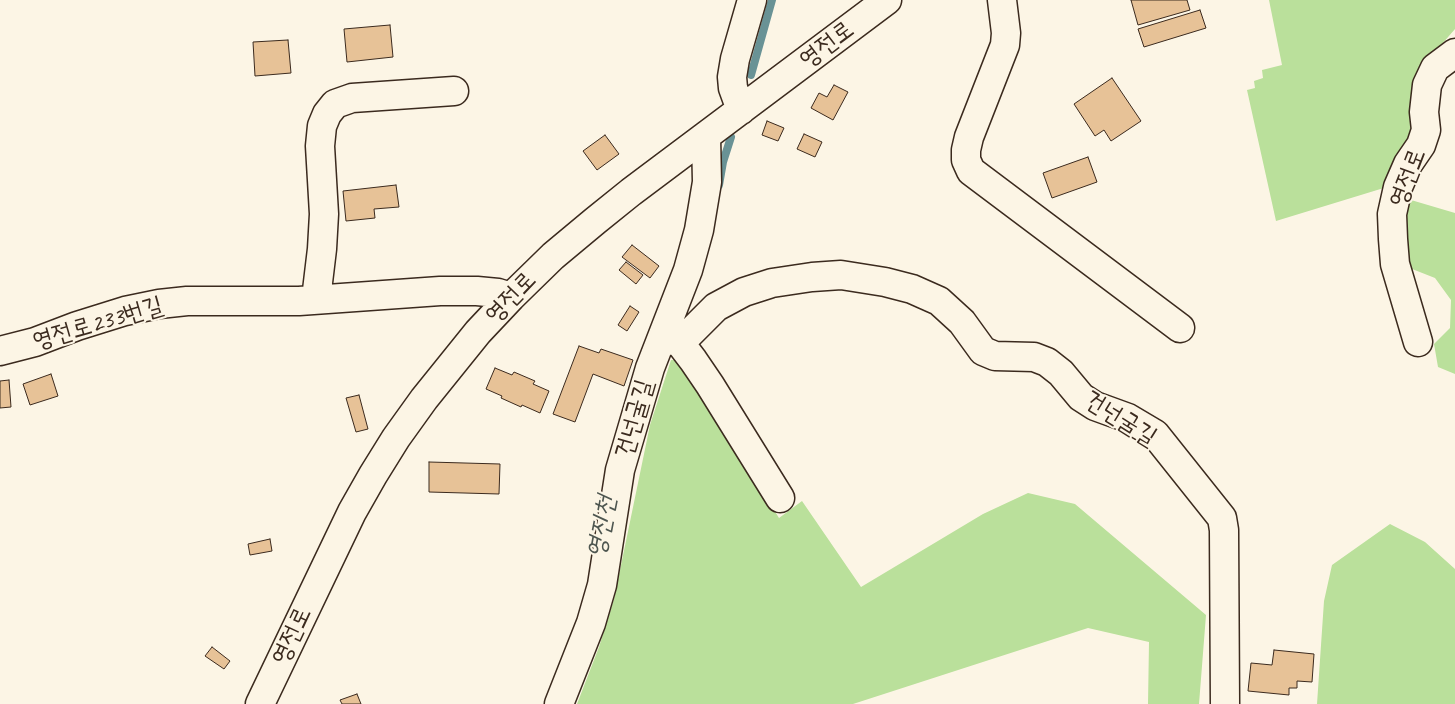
<!DOCTYPE html>
<meta charset="utf-8">
<style>
body{margin:0}
canvas{display:block;background:#fcf5e5}
</style>
<canvas width="1455" height="704"></canvas>
<script>
const context = document.querySelector('canvas').getContext('2d');
context.lineJoin = 'round';
function paint(path, color) {
  context.fillStyle = color;
  context.fill(path, 'evenodd');
}
function shape(rows) {
  const path = new Path2D();
  for (const r of rows) {
    path.moveTo(r[0], r[1]);
    for (let i = 2; i < r.length; i += 2) path.lineTo(r[i], r[i + 1]);
  }
  return path;
}
function trace(path, color, width, dash) {
  context.strokeStyle = color;
  context.lineWidth = width;
  context.lineCap = dash ? 'butt' : 'round';
  context.setLineDash(dash || []);
  context.stroke(path);
}
function label(font, color, halo, rows, align = 'center') {
  context.font = font + ' Caveat,"Poor Story",sans-serif';
  context.lineWidth = 4;
  context.setLineDash([]);
  context.textBaseline = 'middle';
  context.strokeStyle = halo;
  context.fillStyle = color;
  for (const [text, x, y, turn = 0] of rows) {
    context.save();
    context.translate(x, y);
    context.rotate((+turn || 0) * Math.PI / 180);
    context.textAlign = isNaN(turn) ? turn : align;
    if (halo) context.strokeText(text, 0, 0);
    context.fillText(text, 0, 0);
    context.restore();
  }
}
paint(shape([
 [1269,0,1455,0,1455,29,1422,67,1412,133,1401,148,1387,187,1276,221,1247,90,1255,88,1254,81,1263,78,1262,70,1282,65],
 [1411,200,1455,213,1455,374,1438,367,1434,344,1450,328,1451,300,1435,278,1407,267,1402,213],
 [671,360,677,360,685,365,779,518,802,501,861,587,983,514,1028,493,1075,504,1206,615,1199,704,1148,704,1149,642,1088,628,853,704,577,704,599,647,614,599,650,425],
 [1390,524,1425,542,1455,569,1455,704,1317,704,1324,601,1332,565]
]), '#bae09b');
trace(shape([
 [751,75,772,0],
 [719,185,723,162,731,137]
]), '#699295', 8);
const building = shape([
 [1131,0,1187,0,1190,10,1138,25,1131,0],
 [1200,10,1206,28,1144,47,1138,29,1200,10],
 [390,25,393,57,347,62,344,29,390,25],
 [288,40,291,73,255,76,253,42,288,40],
 [1112,78,1141,121,1111,141,1104,130,1095,136,1074,104,1112,78],
 [834,85,848,92,833,120,811,108,819,93,827,97,834,85],
 [767,121,784,128,778,141,762,135,767,121],
 [804,134,822,142,815,157,797,149,804,134],
 [605,135,619,154,597,170,583,151,605,135],
 [1088,157,1097,182,1052,198,1043,173,1088,157],
 [396,185,399,207,374,209,375,218,346,221,343,191,396,185],
 [632,245,659,266,650,278,622,257,632,245],
 [626,262,643,275,636,284,619,270,626,262],
 [630,306,639,312,627,331,618,325,630,306],
 [579,346,599,353,601,349,633,360,624,386,593,374,575,422,553,414,579,346],
 [495,368,512,375,514,372,535,381,533,384,549,391,540,413,522,405,521,407,501,398,502,396,486,389,495,368],
 [51,374,58,396,30,405,23,384,51,374],
 [9,380,11,407,0,408,0,381,9,380],
 [359,395,368,429,356,432,346,398,359,395],
 [429,462,500,464,499,494,429,492,429,462],
 [270,539,272,551,250,555,248,544,270,539],
 [212,647,230,661,224,669,205,656,212,647],
 [1274,650,1314,654,1312,682,1297,681,1297,688,1289,688,1289,695,1248,691,1251,663,1272,665,1274,650],
 [357,694,361,704,342,704,340,700,357,694]
]);
paint(building, '#e7c297');
trace(building, '#3b2a1e', 1);
const minor = shape([
 [1002,0,1006,33,1005,45,969,137,966,150,966,160,971,171,1180,328],
 [741,110,733,88,732,77,735,59,752,0],
 [316,299,322,249,324,214,320,146,322,126,327,114,335,104,352,98,454,91],
 [664,338,680,343,693,360,710,385,780,498],
 [1418,342,1395,264,1393,239,1392,214,1398,187,1408,164,1421,145,1426,130,1424,112,1427,85,1435,68,1455,53],
 [680,343,716,307,744,292,772,283,812,277,841,275,885,282,912,289,939,301,962,322,983,351,995,356,1034,357,1047,362,1061,373,1081,397,1095,406,1128,418,1155,434,1222,518,1224,530,1225,704],
 [0,351,35,342,77,326,125,311,159,304,187,301,299,301,440,291,477,291,498,293,511,297],
 [260,704,352,512,373,475,396,438,424,399,478,332,511,297,553,256,595,221,631,192,887,0],
 [559,704,591,623,602,585,620,470,650,368,688,270,699,230,707,182,706,136]
]);
trace(minor, '#3b2a1e', 31);
trace(minor, '#fcf5e5', 28);
label('25px', '#3b2a1e', '#fcf5e5', [
 ["영전로",827,45,-37],
 ["영전로",1408,178,-69],
 ["영전로",511,298,-46],
 ["영전로233번길",98,324,-16],
 ["건넌굴길",635,419,-74],
 ["건넌굴길",1120,419,32],
 ["영전로",292,636,-65]
]);
label('italic 26px', '#4e5650', '#fcf5e5', [
 ["영진천",602,527,-79]
]);
</script>
